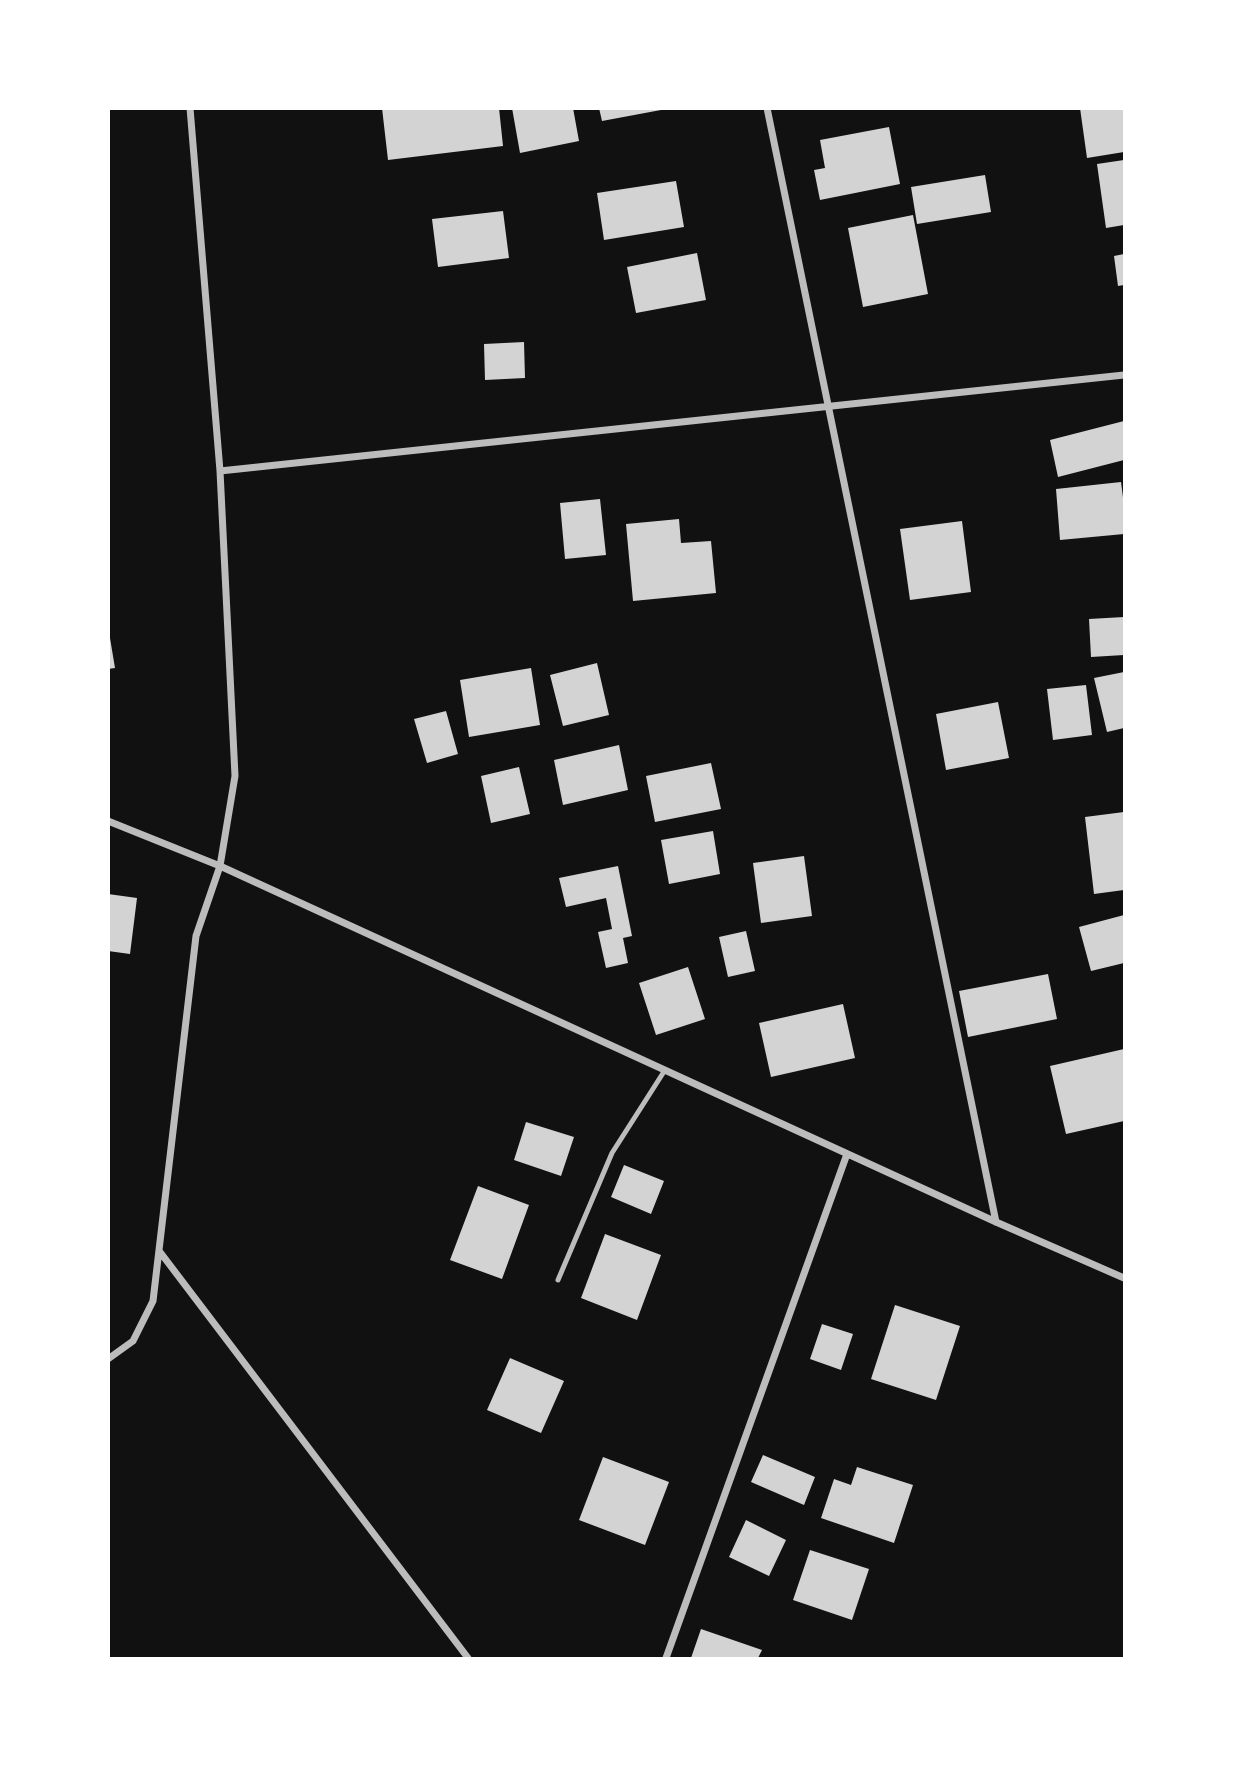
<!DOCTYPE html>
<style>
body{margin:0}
#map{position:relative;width:1233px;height:1767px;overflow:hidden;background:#111;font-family:"Roboto Serif",serif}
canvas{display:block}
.frame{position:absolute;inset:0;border:110px solid #fff;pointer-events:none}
</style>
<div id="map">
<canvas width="1233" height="1767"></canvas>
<div class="frame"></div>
</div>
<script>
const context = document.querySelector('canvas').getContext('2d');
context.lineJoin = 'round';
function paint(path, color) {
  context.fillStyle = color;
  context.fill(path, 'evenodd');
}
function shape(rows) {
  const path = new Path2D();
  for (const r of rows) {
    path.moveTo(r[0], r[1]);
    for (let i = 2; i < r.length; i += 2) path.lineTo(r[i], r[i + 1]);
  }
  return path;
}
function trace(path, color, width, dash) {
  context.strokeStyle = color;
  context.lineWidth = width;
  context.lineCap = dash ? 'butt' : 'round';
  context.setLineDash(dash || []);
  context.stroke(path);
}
paint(shape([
 [382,108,499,108,503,146,388,160],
 [512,108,573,108,579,141,520,153],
 [599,108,660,108,661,110,602,121],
 [1080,108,1124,108,1124,152,1087,158],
 [889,127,900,184,820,200,814,170,825,168,820,140],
 [1124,160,1124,225,1106,228,1097,164],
 [985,175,991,212,917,224,911,187],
 [676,181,684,227,604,240,597,193],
 [503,211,509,258,438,267,432,219],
 [913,215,928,294,863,307,848,228],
 [697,253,706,300,636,313,627,267],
 [1124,254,1124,285,1118,286,1114,256],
 [524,342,525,378,485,380,484,344],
 [1124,421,1124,460,1058,477,1050,440],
 [1121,482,1124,505,1124,534,1060,540,1056,489],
 [600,499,606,555,565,559,560,503],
 [679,519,681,543,711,541,716,593,633,601,626,524],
 [962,521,971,592,910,600,900,529],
 [1124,617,1124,655,1091,657,1089,619],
 [108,638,110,638,115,668,108,669],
 [597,663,609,715,563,726,550,675],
 [531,668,540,725,469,737,460,680],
 [1124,672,1124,728,1107,732,1094,678],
 [1086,685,1092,735,1053,740,1047,689],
 [998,702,1009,758,946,770,936,714],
 [446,711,458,754,427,763,414,719],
 [619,745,628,790,563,805,554,760],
 [711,763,721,809,655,822,646,776],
 [519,767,530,814,491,823,481,776],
 [1124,812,1124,890,1094,894,1085,817],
 [713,831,720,874,669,884,661,840],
 [804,856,812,916,761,923,753,863],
 [618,866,632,936,623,938,628,963,606,968,598,932,612,929,606,898,566,907,559,878],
 [108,894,137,898,130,954,108,951],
 [1124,915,1124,963,1091,971,1079,927],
 [746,931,755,971,728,977,719,937],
 [688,967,705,1019,656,1035,639,983],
 [1048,974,1057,1019,968,1037,959,991],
 [843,1004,855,1058,771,1077,759,1023],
 [1124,1049,1124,1121,1066,1134,1050,1066],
 [526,1122,574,1137,561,1176,514,1160],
 [624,1165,664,1181,651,1214,611,1197],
 [478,1186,529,1205,502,1279,450,1260],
 [605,1234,661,1255,637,1320,581,1298],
 [895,1305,960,1326,936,1400,871,1379],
 [822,1324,853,1334,841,1370,810,1359],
 [510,1358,564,1381,541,1433,487,1410],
 [763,1455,815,1477,804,1505,751,1482],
 [603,1457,669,1482,645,1545,579,1520],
 [857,1467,913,1485,894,1543,821,1518,834,1479,851,1485],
 [746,1520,786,1540,769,1576,729,1557],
 [810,1550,869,1569,852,1620,793,1600],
 [701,1629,762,1650,758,1658,691,1658]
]), '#d3d3d3');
trace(shape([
 [558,1280,612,1153,665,1070]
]), '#bcbcbc', 5);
trace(shape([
 [767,108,996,1222],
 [220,471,1124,375],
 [108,821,220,866,996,1222,1124,1278],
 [160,1252,468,1658],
 [108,1359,133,1341,153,1301,196,936,220,866,235,776,220,471,190,108],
 [666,1658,847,1154]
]), '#bcbcbc', 7);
</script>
